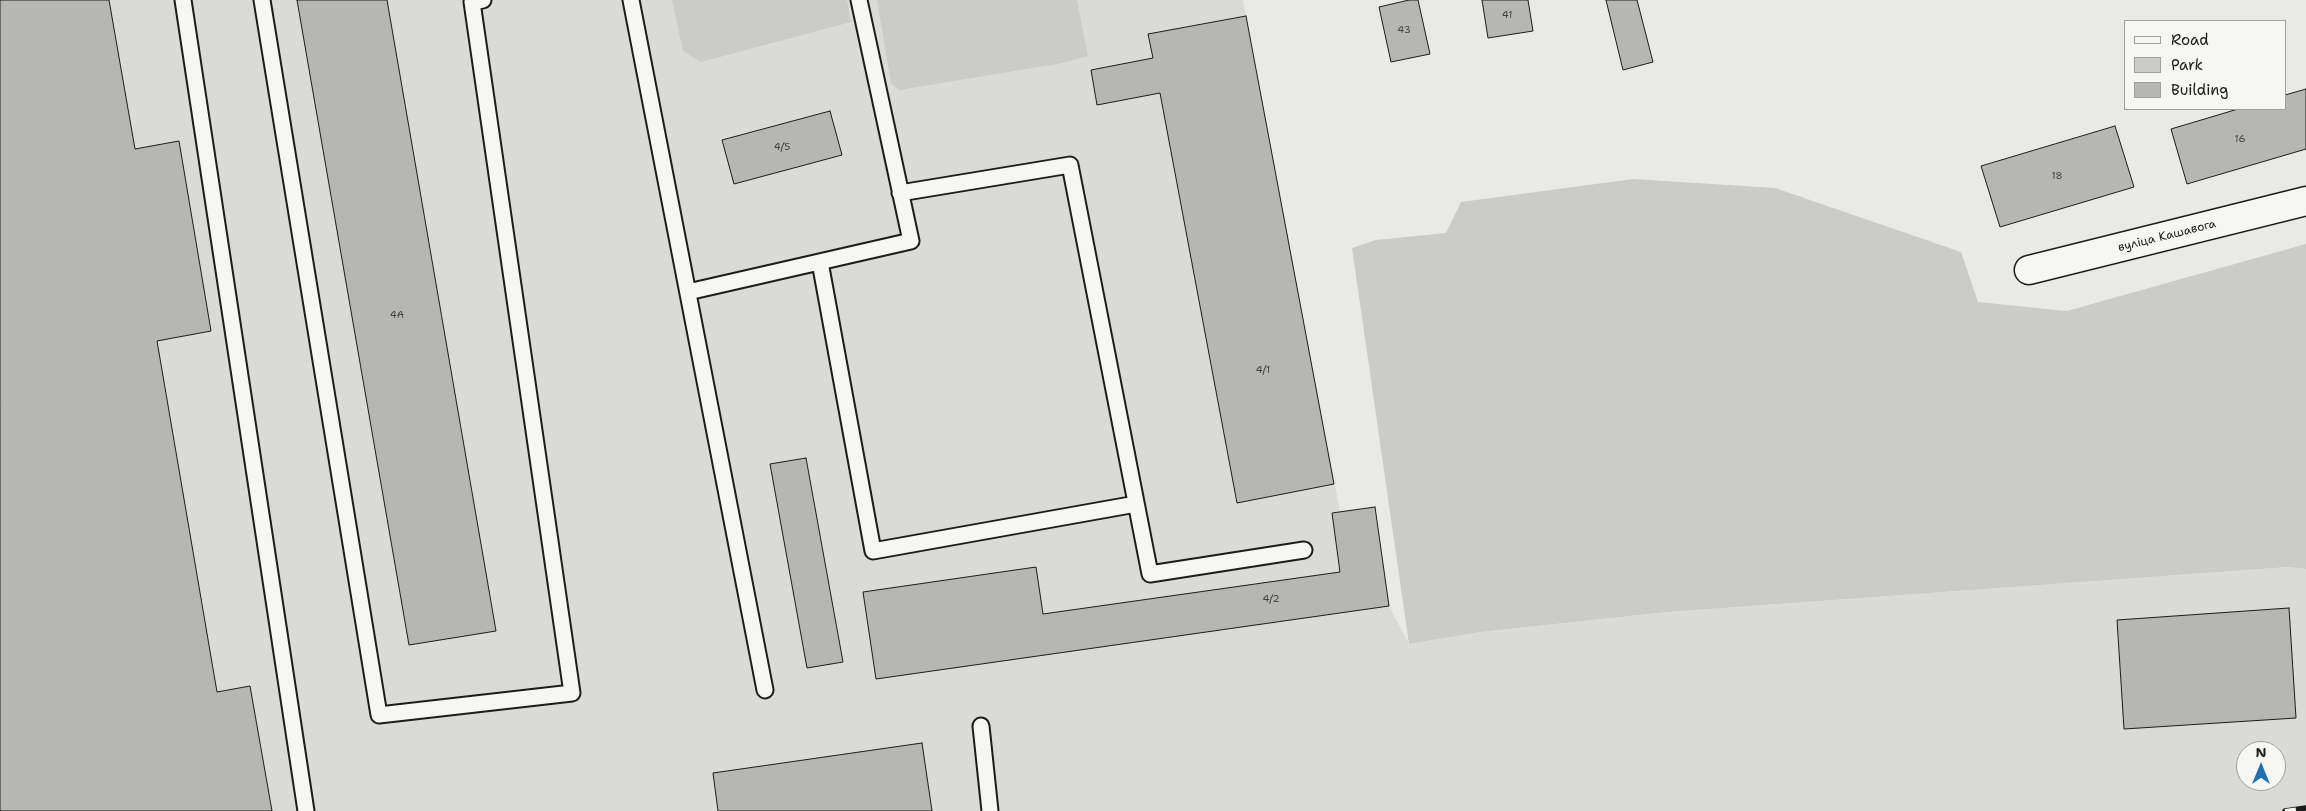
<!DOCTYPE html>
<meta charset="utf-8">
<style>
body{margin:0}
#map{position:relative;width:2306px;height:811px;overflow:hidden;background:#e9e9e5;font-family:"Shantell Sans",sans-serif}
canvas{display:block}
.legend{position:absolute;left:2124px;top:20px;width:162px;height:90px;box-sizing:border-box;background:#f6f6f2;border:1px solid #9f9f9c;margin:0;padding:6px 9px;list-style:none;font-size:15px;color:#1c1c1c}
.legend li{display:flex;align-items:center;gap:10px;height:25px}
.legend b{width:25px;border:1px solid #9f9f9c}
.north{position:absolute;left:2236px;top:741px;width:50px;height:50px;box-sizing:border-box;background:#f6f6f2;border:1px solid #9f9f9c;border-radius:50%;rotate:0deg;font-size:14px;font-weight:700;line-height:20px;text-align:center;color:#1c1c1c}
.north::after{content:'';display:block;margin:auto;width:18px;height:22px;background:#1f6fb2;clip-path:polygon(50% 0,100% 100%,50% 72%,0 100%)}
</style>
<div id="map">
<canvas width="2306" height="811"></canvas>
<ul class="legend">
<li><b style="height:6px;background:#f6f6f2"></b>Road</li>
<li><b style="height:14px;background:#cbcbc7"></b>Park</li>
<li><b style="height:14px;background:#b6b6b3"></b>Building</li>
</ul>
<div class="north">N</div>
</div>
<script>
const context = document.querySelector('canvas').getContext('2d');
context.lineJoin = 'round';
function paint(path, color) {
  context.fillStyle = color;
  context.fill(path, 'evenodd');
}
function shape(rows) {
  const path = new Path2D();
  for (const r of rows) {
    path.moveTo(r[0], r[1]);
    for (let i = 2; i < r.length; i += 2) path.lineTo(r[i], r[i + 1]);
  }
  return path;
}
function trace(path, color, width, dash) {
  context.strokeStyle = color;
  context.lineWidth = width;
  context.lineCap = dash ? 'butt' : 'round';
  context.setLineDash(dash || []);
  context.stroke(path);
}
function label(font, color, halo, rows, align = 'center') {
  context.font = font + ' "Shantell Sans",sans-serif';
  context.lineWidth = 4;
  context.setLineDash([]);
  context.textBaseline = 'middle';
  context.strokeStyle = halo;
  context.fillStyle = color;
  for (const [text, x, y, turn = 0] of rows) {
    context.save();
    context.translate(x, y);
    context.rotate((+turn || 0) * Math.PI / 180);
    context.textAlign = isNaN(turn) ? turn : align;
    if (halo) context.strokeText(text, 0, 0);
    context.fillText(text, 0, 0);
    context.restore();
  }
}
paint(shape([
 [0,0,1243,0,1340,511,1375,507,1389,606,1409,644,1480,632,1668,612,2288,567,2306,569,2306,811,0,811],
 [2246,751,2276,751,2276,781,2246,781]
]), '#dadad6');
paint(shape([
 [672,0,847,0,851,22,701,62,683,51],
 [877,0,1077,0,1088,56,1063,63,899,90,891,83],
 [1633,179,1775,188,1961,252,1978,302,2067,311,2306,244,2306,569,2288,567,1668,612,1480,632,1409,644,1352,248,1376,240,1446,233,1461,202]
]), '#cbcbc7');
const building = shape([
 [0,0,109,0,135,149,179,141,211,331,157,341,217,692,250,686,272,811,0,811,0,0],
 [297,0,387,0,496,631,409,645,297,0],
 [1409,0,1418,0,1430,54,1391,62,1379,7,1409,0],
 [1482,0,1528,0,1533,31,1488,38,1482,0],
 [1606,0,1637,0,1653,62,1623,70,1606,0],
 [1246,16,1334,484,1237,503,1160,93,1097,105,1091,70,1153,58,1148,34,1246,16],
 [2306,89,2306,149,2187,184,2171,129,2238,109,2285,109,2285,95,2306,89],
 [830,111,842,155,734,184,722,140,830,111],
 [2115,126,2134,187,2000,227,1981,166,2115,126],
 [806,458,843,662,807,668,770,464,806,458],
 [1375,507,1389,606,876,679,863,592,1036,567,1043,614,1340,572,1332,513,1375,507],
 [2289,608,2296,718,2124,729,2117,620,2289,608],
 [922,743,932,811,718,811,713,773,922,743]
]);
paint(building, '#b6b6b3');
trace(building, '#1c1c1c', 1);
const lane = shape([
 [183,0,306,811],
 [262,0,379,715,572,693,472,2,483,0],
 [631,0,765,690],
 [900,193,1070,165,1150,574,1304,550],
 [820,262,873,551,1136,504],
 [688,292,911,241,859,0],
 [981,726,990,811]
]);
const street = shape([
 [2029,270,2306,201]
]);
trace(lane, '#1c1c1c', 19);
trace(street, '#1c1c1c', 31);
trace(lane, '#f6f6f2', 15);
trace(street, '#f6f6f2', 28);
const rail = shape([
 [2285,811,2306,808]
]);
trace(rail, '#1c1c1c', 5.5);
trace(rail, '#f6f6f2', 4, [11]);
label('10px', '#424242', null, [
 ["41",1507,15],
 ["43",1404,30],
 ["16",2240,139],
 ["4/5",782,147],
 ["18",2057,176],
 ["4А",397,315],
 ["4/1",1263,370],
 ["4/2",1271,599]
]);
label('12px', '#1c1c1c', '#f6f6f2', [
 ["вуліца Кашавога",2167,236,-14]
]);
</script>
